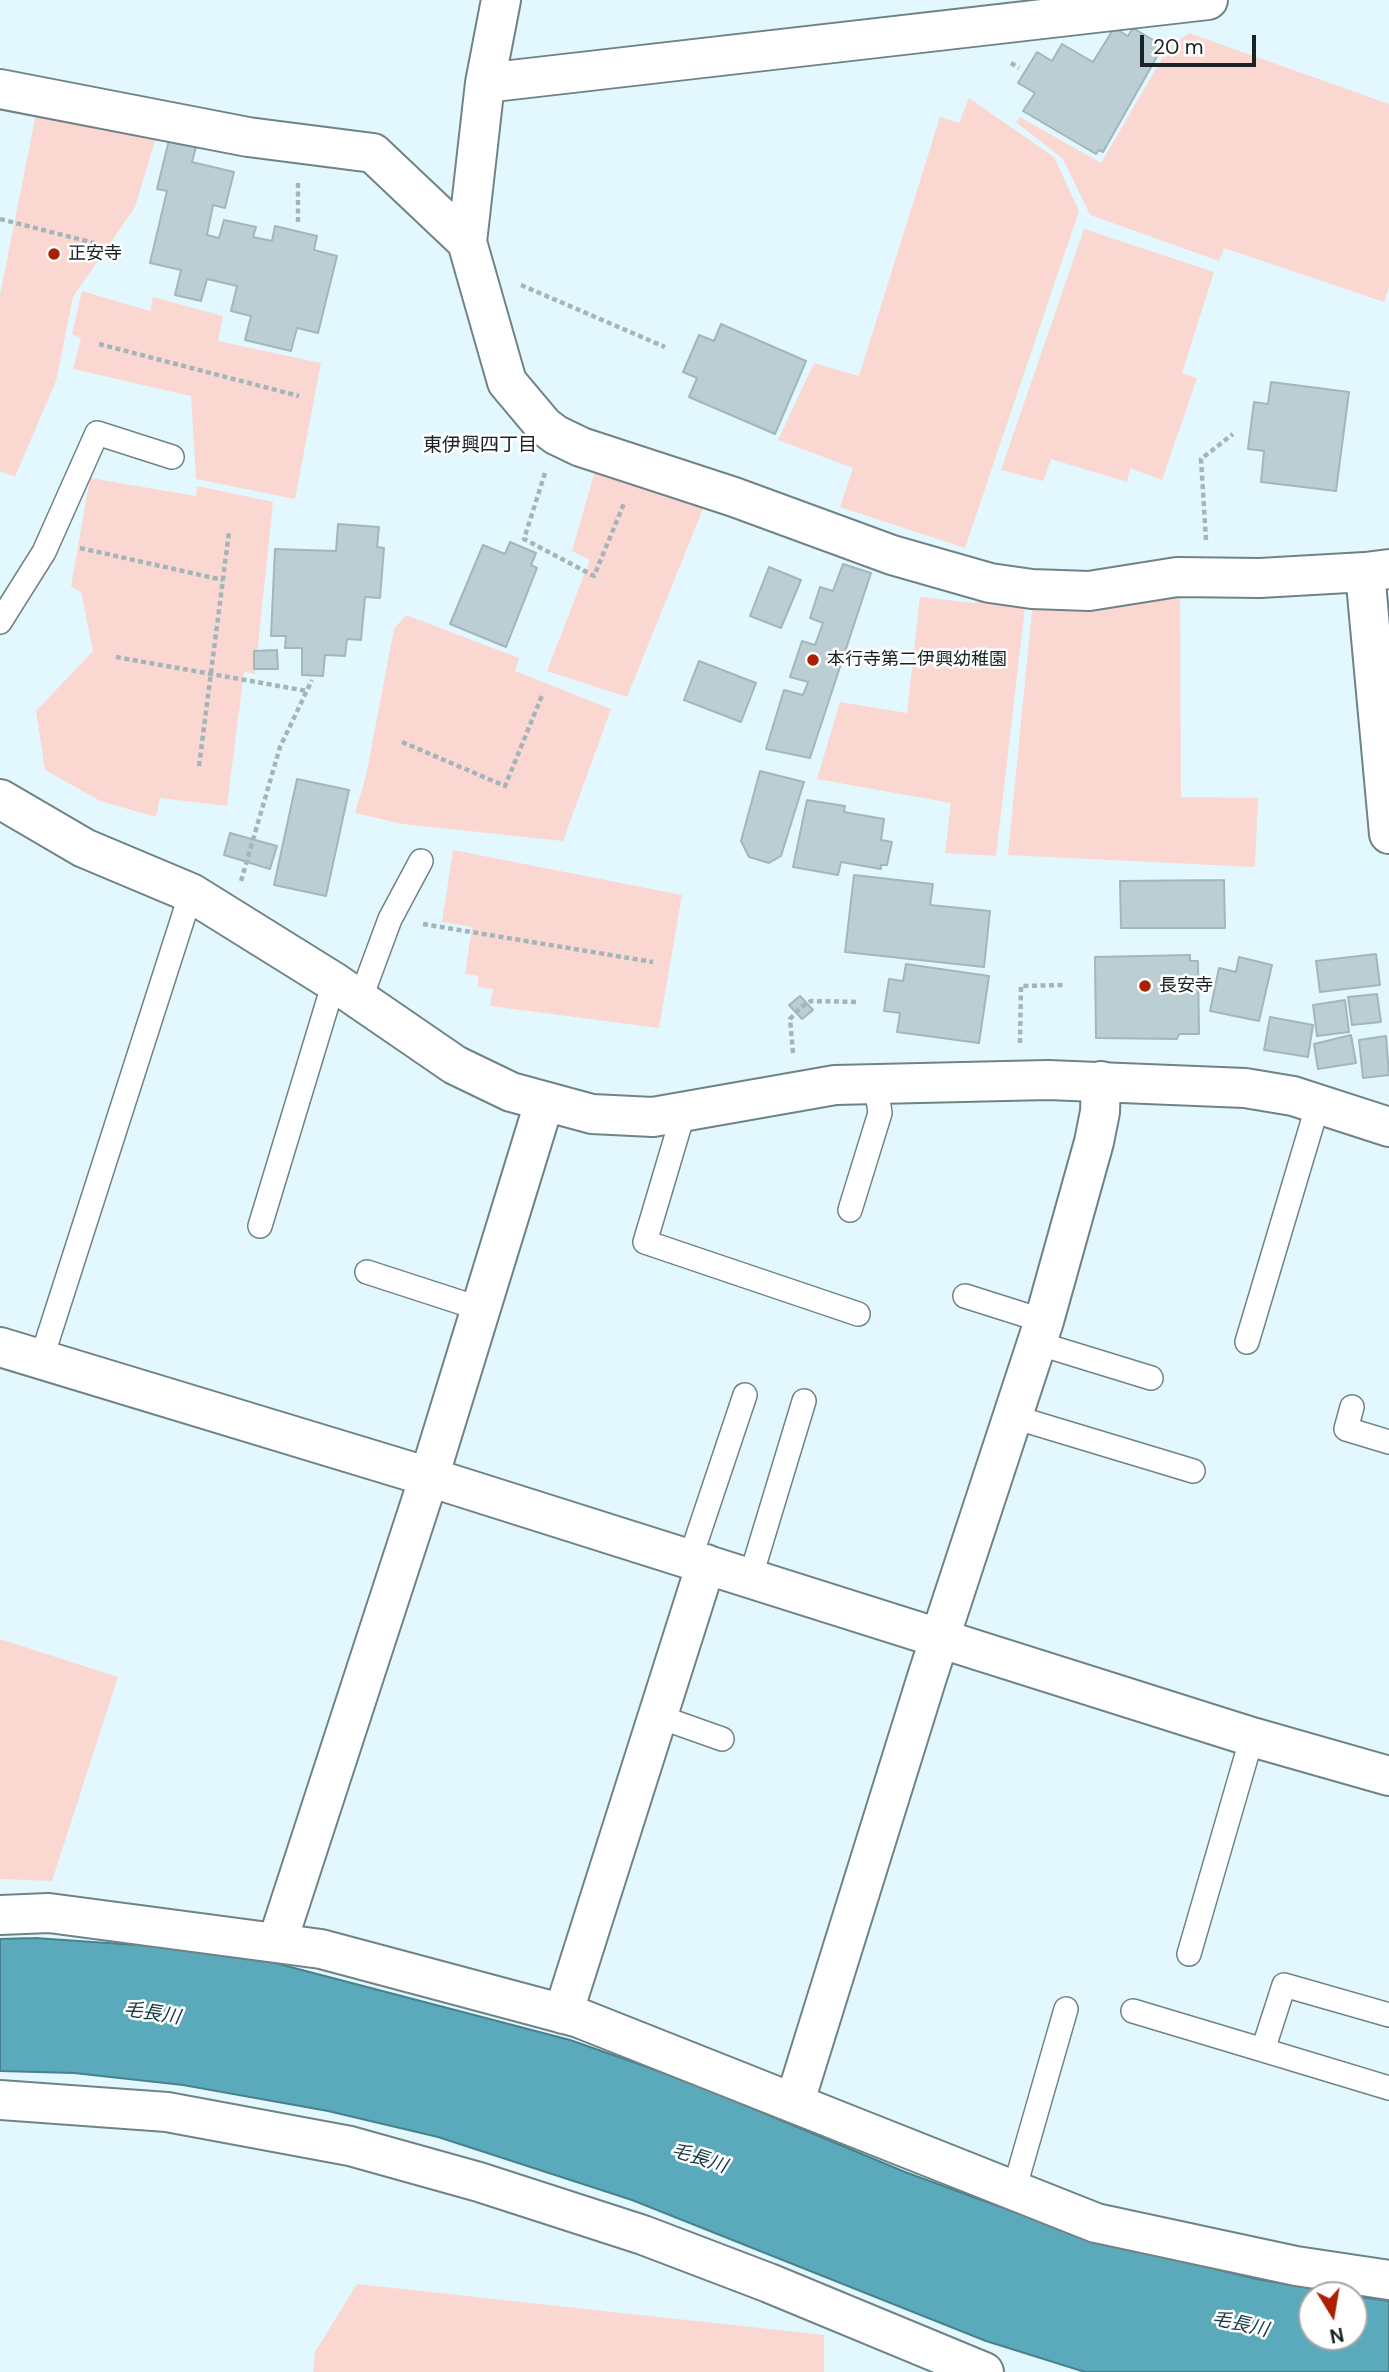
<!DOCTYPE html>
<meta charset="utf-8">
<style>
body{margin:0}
#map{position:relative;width:1389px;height:2372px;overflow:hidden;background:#e3f8fe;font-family:"DM Sans",sans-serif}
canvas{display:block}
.north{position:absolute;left:1298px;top:2281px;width:70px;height:70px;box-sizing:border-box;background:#fff;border:2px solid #a3a7a7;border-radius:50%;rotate:169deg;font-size:19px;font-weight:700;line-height:28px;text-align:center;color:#1a2224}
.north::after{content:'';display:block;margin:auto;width:24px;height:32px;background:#ad1f02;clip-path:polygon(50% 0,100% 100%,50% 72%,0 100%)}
.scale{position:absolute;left:1140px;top:35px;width:116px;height:32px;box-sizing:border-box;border:4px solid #1a2224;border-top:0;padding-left:9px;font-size:21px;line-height:24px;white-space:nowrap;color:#1a2224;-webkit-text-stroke:5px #fff;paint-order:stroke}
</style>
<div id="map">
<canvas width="1389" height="2372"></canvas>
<div class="north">N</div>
<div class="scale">20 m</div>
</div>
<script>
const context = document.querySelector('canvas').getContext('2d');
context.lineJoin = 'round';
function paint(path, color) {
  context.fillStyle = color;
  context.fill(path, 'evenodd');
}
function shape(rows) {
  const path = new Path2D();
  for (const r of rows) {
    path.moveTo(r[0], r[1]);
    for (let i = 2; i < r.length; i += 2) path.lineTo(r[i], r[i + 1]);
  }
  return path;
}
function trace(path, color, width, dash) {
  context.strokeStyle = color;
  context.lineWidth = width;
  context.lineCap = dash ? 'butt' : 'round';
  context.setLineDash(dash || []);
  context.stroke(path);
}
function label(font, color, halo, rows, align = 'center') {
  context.font = font + ' "DM Sans","Noto Sans JP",sans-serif';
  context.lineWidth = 5;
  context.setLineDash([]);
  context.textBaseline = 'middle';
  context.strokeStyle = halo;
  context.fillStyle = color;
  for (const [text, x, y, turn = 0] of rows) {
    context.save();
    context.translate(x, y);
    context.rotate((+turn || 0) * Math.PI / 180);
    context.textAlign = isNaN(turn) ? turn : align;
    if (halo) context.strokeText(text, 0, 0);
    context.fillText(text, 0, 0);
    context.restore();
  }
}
paint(shape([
 [1189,33,1389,104,1389,287,1384,302,1224,248,1219,261,1090,215,1063,159,1016,122,1020,117,1101,163,1168,48],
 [969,98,1054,157,1079,211,965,548,840,507,853,468,778,440,814,363,859,376,940,117,959,123],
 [36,114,157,134,135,207,73,297,56,381,15,477,0,471,0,295],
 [1084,229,1214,272,1182,373,1197,378,1162,480,1130,468,1127,482,1051,459,1043,481,1001,470],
 [82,291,150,311,153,297,223,316,218,341,321,363,295,499,196,479,191,396,73,369,81,338,72,334],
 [597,464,705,504,627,697,547,671,590,560,572,551],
 [90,478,196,496,197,486,273,502,255,674,244,672,227,806,160,798,156,817,100,801,45,770,36,711,93,651,81,592,71,586],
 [1180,588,1181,797,1258,798,1255,867,1008,855,1033,599],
 [991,593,1026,599,996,856,945,853,951,803,817,779,840,702,907,713,920,597,975,603],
 [406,615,519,658,515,671,611,709,563,841,402,824,355,813,366,776,394,629],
 [453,850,682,895,659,1028,490,1006,493,989,478,987,478,976,465,974,472,927,442,922],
 [0,1639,118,1677,52,1881,0,1879],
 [357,2284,824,2335,824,2372,313,2372,315,2352]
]), '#fad8d1');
const water = shape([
 [35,1938,151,1946,275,1963,570,2040,687,2081,905,2172,995,2205,1162,2256,1256,2279,1349,2295,1312,2295,1312,2337,1354,2337,1354,2296,1389,2301,1389,2372,1085,2372,986,2341,632,2200,438,2137,328,2111,183,2085,74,2073,0,2071,0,1939,35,1938]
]);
paint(water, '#5baabc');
trace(water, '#48818e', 2);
const building = shape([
 [1114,28,1128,36,1133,28,1163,46,1103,152,1099,150,1096,154,1023,111,1035,93,1018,83,1037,52,1052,61,1062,44,1093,62,1114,28],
 [169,140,196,147,192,162,234,172,225,208,213,205,207,235,219,238,224,220,256,227,253,237,272,241,275,226,317,236,314,250,337,256,318,333,297,328,291,351,245,340,251,316,231,311,237,286,207,279,201,301,175,295,181,270,150,263,167,191,157,189,169,140],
 [721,324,806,361,775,434,689,397,697,378,683,372,699,335,714,341,721,324],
 [1271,382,1349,392,1336,491,1261,482,1264,451,1248,449,1254,402,1268,404,1271,382],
 [338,524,379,527,377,547,384,548,380,598,365,597,361,640,347,639,345,656,325,655,323,676,302,675,302,648,285,648,286,636,271,636,275,549,336,551,338,524],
 [510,542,536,553,531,565,537,568,506,647,450,624,483,545,505,554,510,542],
 [843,564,871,573,810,758,766,749,784,690,803,695,808,682,790,677,802,641,815,645,823,623,810,618,820,587,833,591,843,564],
 [769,567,801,580,781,628,750,616,769,567],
 [277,650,278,669,254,669,254,651,277,650],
 [699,661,756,683,741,722,684,700,699,661],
 [760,771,804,782,781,856,769,863,749,857,741,841,760,771],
 [297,779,349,790,326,896,274,885,297,779],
 [807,800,845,806,844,812,884,819,881,840,892,842,887,865,881,865,881,869,841,862,838,875,793,867,807,800],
 [230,833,277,846,270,869,224,855,230,833],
 [854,875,933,884,930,905,990,911,984,967,845,952,854,875],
 [1224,880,1225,928,1121,928,1120,881,1224,880],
 [1376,954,1380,985,1320,992,1316,961,1376,954],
 [1190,955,1190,961,1198,961,1199,1034,1179,1034,1177,1039,1096,1038,1095,957,1190,955],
 [1239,957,1272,965,1259,1021,1210,1011,1219,968,1236,972,1239,957],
 [906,964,989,976,979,1043,897,1032,900,1013,884,1011,889,979,903,981,906,964],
 [1377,994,1381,1022,1352,1025,1348,997,1377,994],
 [800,996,813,1010,802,1019,789,1005,800,996],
 [1345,1000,1349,1032,1317,1036,1313,1005,1345,1000],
 [1270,1017,1313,1025,1308,1057,1264,1050,1270,1017],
 [1351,1035,1356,1063,1318,1069,1314,1044,1351,1035],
 [1386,1036,1389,1075,1363,1078,1359,1040,1386,1036]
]);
paint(building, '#baced3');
trace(building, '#a2b7bc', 2);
const service = shape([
 [0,622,44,552,97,433,172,457],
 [360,1000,390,919,421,861],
 [684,1111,645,1242,858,1314],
 [850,1210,880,1113,876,1085],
 [260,1226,334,982],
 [367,1272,481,1309],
 [965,1296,1044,1321],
 [1247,1342,1318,1104],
 [1037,1343,1151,1378],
 [41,1360,191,893],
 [1352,1407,1346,1429,1389,1442],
 [1014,1417,1193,1471],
 [690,1559,745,1395],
 [750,1579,804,1401],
 [660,1717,722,1739],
 [1189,1954,1252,1737],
 [1133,2011,1263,2050],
 [1389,2015,1284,1985,1263,2050,1389,2088],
 [1014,2190,1066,2009]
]);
const minor = shape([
 [501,0,485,83,467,242,507,382,544,426,556,435,581,447,734,497,892,555,990,583,1032,589,1089,591,1177,577,1260,578,1365,572],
 [485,83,1208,0],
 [0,89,248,137,373,153,467,242],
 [1389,569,1365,572,1389,834],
 [0,1347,429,1477,1252,1737,1389,1776],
 [0,1915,49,1913,321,1949,579,2018,1096,2223,1296,2266,1389,2280],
 [277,1943,429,1477,544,1103],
 [563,2014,706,1564],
 [0,2100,167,2112,350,2146,479,2182,643,2235,769,2283,984,2372],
 [795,2101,928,1674,1044,1321,1094,1142,1100,1112,1101,1081]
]);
const tertiary = shape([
 [0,799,84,848,191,893,334,982,455,1065,511,1092,592,1114,653,1117,835,1085,1048,1080,1245,1088,1293,1096,1389,1127]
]);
trace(service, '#6f8387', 26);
trace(minor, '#6f8387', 42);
trace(tertiary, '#6f8387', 42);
trace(shape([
 [1011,63,1019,68],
 [0,219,98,244],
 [298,222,298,180],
 [521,285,665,347],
 [99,344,299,396],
 [545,473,524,539,594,576,625,501],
 [1206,540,1201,459,1233,434],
 [80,548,223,580],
 [116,657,307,691],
 [402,742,505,786,543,693],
 [199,766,229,532],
 [241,881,280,747,312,680],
 [423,924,653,962],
 [1020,1043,1021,986,1065,985],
 [793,1053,790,1019,801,1007,811,1001,857,1002]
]), '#a4b5ba', 4.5, [5, 3.5]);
trace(service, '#fff', 23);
trace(minor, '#fff', 38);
trace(tertiary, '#fff', 38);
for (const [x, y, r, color] of [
 [54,254,7,"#ad1f02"],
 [813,660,7,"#ad1f02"],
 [1145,986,7,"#ad1f02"]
]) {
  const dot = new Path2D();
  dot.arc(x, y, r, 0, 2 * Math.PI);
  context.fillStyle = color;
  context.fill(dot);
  trace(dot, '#fff', 2.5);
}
label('18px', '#1a2224', '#fff', [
 ["正安寺",68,254],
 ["本行寺第二伊興幼稚園",827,660],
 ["長安寺",1159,986]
], 'left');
label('19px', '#1a2224', '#fff', [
 ["東伊興四丁目",480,446]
]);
label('italic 19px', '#123840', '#fff', [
 ["毛長川",152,2014,9],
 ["毛長川",699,2159,18],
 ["毛長川",1240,2325,13]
]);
</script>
